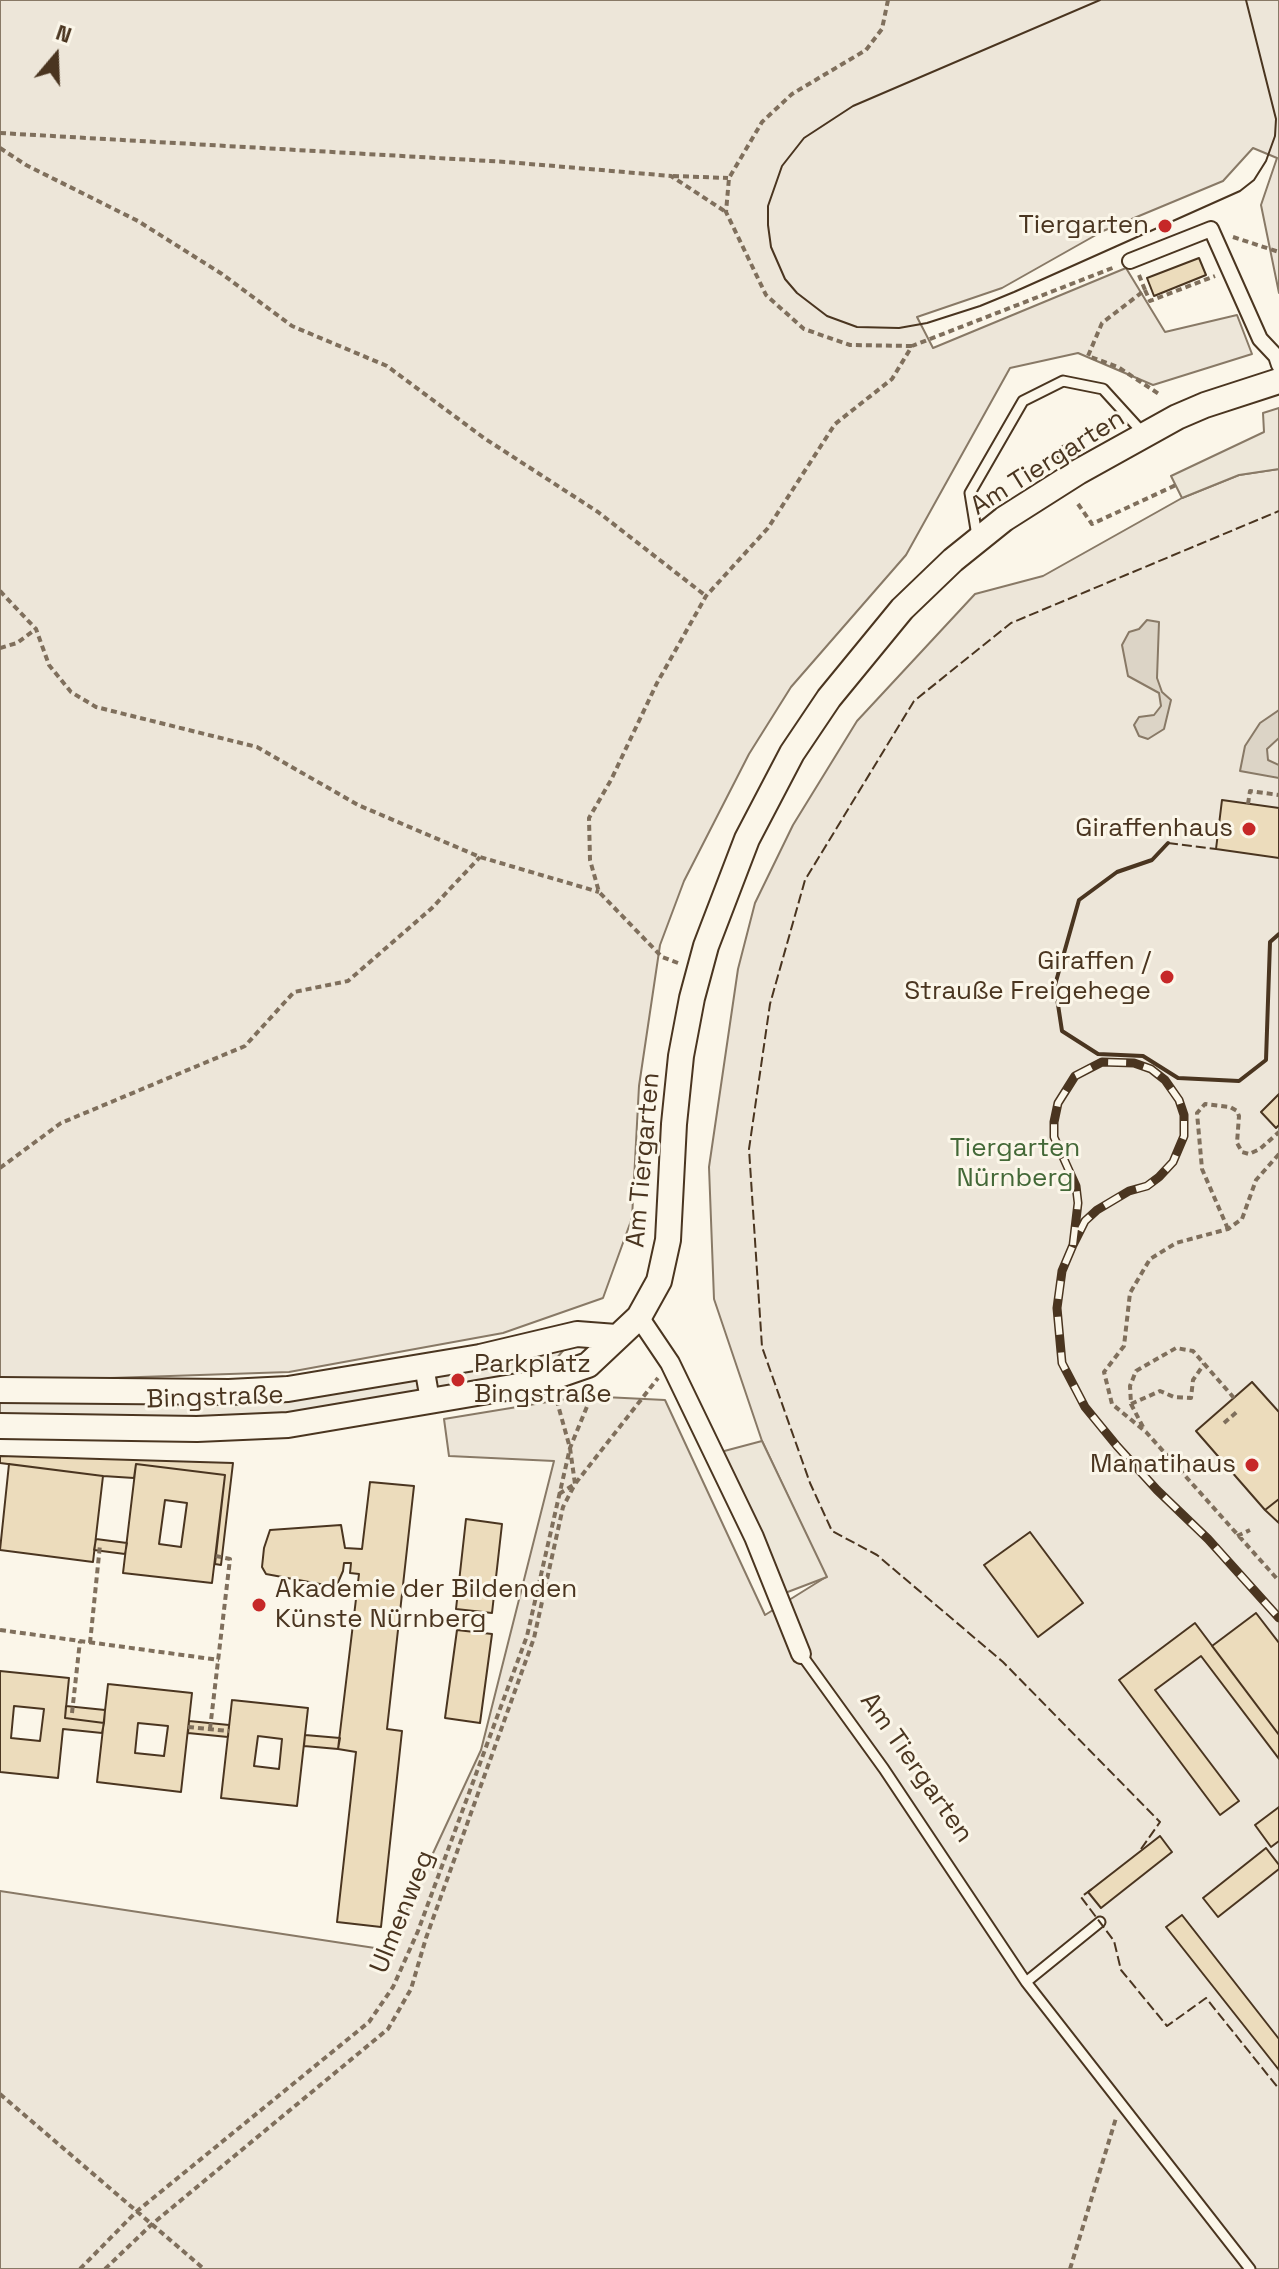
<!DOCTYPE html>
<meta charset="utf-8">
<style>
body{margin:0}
#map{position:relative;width:1279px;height:2269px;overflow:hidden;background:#fbf6e9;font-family:"Space Grotesk",sans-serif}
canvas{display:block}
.north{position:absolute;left:16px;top:16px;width:80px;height:80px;-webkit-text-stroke:6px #fbf6e9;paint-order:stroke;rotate:19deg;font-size:22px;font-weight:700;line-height:32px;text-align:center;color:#4a3520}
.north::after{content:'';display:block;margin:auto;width:28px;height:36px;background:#4a3520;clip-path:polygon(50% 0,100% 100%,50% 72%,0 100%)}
</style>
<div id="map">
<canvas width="1279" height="2269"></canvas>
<div class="north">N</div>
</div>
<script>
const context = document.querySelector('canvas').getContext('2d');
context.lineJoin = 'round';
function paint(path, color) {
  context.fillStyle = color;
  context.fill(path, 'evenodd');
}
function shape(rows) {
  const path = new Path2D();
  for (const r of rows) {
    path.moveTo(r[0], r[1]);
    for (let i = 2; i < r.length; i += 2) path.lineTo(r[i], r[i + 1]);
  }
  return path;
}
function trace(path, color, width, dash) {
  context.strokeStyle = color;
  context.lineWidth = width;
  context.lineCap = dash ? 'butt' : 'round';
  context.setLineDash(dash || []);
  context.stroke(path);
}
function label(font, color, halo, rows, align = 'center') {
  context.font = font + ' "Space Grotesk",sans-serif';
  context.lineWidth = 6;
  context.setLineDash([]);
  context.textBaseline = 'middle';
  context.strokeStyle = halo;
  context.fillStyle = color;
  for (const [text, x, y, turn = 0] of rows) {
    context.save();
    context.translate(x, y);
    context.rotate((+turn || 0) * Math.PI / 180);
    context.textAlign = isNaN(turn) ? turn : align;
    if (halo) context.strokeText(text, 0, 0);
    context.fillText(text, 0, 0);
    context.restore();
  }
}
const green = shape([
 [0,0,1279,0,1279,293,1261,205,1277,158,1253,148,1223,181,1103,231,1002,288,917,317,933,348,1126,268,1165,332,1237,315,1252,354,1153,385,1078,353,1010,368,906,555,791,687,749,754,684,881,660,945,639,1086,632,1218,603,1298,503,1333,289,1372,51,1380,0,1378,0,0],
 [1279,469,1279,2269,0,2269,0,1891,388,1950,481,1750,554,1461,449,1456,444,1419,584,1396,665,1400,765,1615,826,1577,762,1441,714,1299,709,1167,738,969,755,903,793,825,857,721,975,594,1043,576,1182,498,1239,475,1279,469]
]);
paint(green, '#ede6d9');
trace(green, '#887966', 2);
const parking = shape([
 [1279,408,1279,469,1239,475,1182,498,1171,476,1264,432,1263,413,1279,408],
 [577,1334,536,1383,344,1417,0,1426,0,1390,229,1392,577,1334],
 [762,1441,827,1577,785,1593,713,1454,762,1441]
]);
paint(parking, '#ede7d9');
trace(parking, '#887966', 2);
const water = shape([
 [1147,620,1159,622,1157,678,1162,692,1171,700,1164,729,1148,739,1139,736,1134,725,1139,717,1154,715,1161,706,1159,693,1128,676,1122,645,1129,632,1139,629,1147,620],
 [1279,710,1279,738,1267,749,1268,760,1279,765,1279,778,1240,771,1245,746,1260,723,1279,710]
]);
paint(water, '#dcd4c6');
trace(water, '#887966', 2);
const building = shape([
 [1199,258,1206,275,1154,296,1147,278,1199,258],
 [1071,441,1078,455,1061,464,1054,451,1071,441],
 [1222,800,1279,808,1279,858,1216,849,1222,800],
 [1279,1094,1279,1125,1276,1128,1261,1112,1279,1094],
 [1252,1382,1279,1412,1279,1499,1265,1510,1196,1431,1252,1382],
 [0,1456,233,1463,221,1565,215,1564,225,1475,136,1464,134,1478,103,1476,0,1463,0,1456],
 [9,1464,103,1476,93,1562,0,1550,9,1464],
 [136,1464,225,1475,212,1583,123,1573,136,1464],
 [165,1500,187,1503,181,1547,159,1544,165,1500],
 [370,1482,414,1486,387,1729,402,1731,381,1927,337,1922,356,1752,338,1749,359,1574,350,1573,351,1563,344,1563,343,1571,336,1587,266,1574,262,1567,264,1548,270,1530,341,1525,345,1548,362,1549,370,1482],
 [1279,1499,1279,1523,1265,1510,1279,1499],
 [466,1519,502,1524,492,1613,456,1609,466,1519],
 [1030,1532,1083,1603,1038,1637,984,1565,1030,1532],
 [96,1539,127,1543,125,1554,94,1550,96,1539],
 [1256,1613,1279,1643,1279,1735,1212,1646,1256,1613],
 [1195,1623,1279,1735,1279,1759,1201,1656,1155,1690,1239,1801,1220,1815,1119,1680,1195,1623],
 [457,1630,492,1634,480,1723,445,1718,457,1630],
 [0,1671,69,1678,65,1718,104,1723,102,1733,63,1729,58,1778,0,1772,0,1671],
 [14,1706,44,1709,40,1741,11,1738,14,1706],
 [108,1684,192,1693,181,1792,97,1782,108,1684],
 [138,1723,168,1726,164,1756,135,1753,138,1723],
 [232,1700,308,1708,297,1806,221,1798,232,1700],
 [258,1736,282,1739,279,1769,254,1766,258,1736],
 [66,1706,105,1710,104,1723,65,1718,66,1706],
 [189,1721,229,1725,228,1737,188,1733,189,1721],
 [305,1735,340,1738,338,1749,304,1746,305,1735],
 [1279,1807,1279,1841,1271,1847,1255,1825,1279,1807],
 [1160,1836,1172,1852,1101,1908,1088,1892,1160,1836],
 [1266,1848,1279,1865,1279,1869,1218,1917,1203,1898,1266,1848],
 [1182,1915,1279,2039,1279,2070,1166,1927,1182,1915]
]);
paint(building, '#ecdcbc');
trace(building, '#4a3520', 2);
const service = shape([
 [977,536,970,493,1023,401,1063,381,1103,389,1144,434],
 [801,1654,884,1769,1026,1982,1250,2269],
 [1026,1982,1100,1922]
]);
const pedestrian = shape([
 [1130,261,1211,229,1260,339,1276,356,1279,365]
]);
const minor = shape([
 [639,1317,670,1363,754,1537,801,1654],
 [424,1366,430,1400]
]);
const tertiary = shape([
 [0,1390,229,1392,288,1389,480,1357,577,1334,616,1337],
 [0,1426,197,1429,288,1425,536,1383,588,1365,639,1317,659,1281,668,1240,674,1124,681,1056,692,998,706,946,747,839,792,753,829,698,902,609,953,560,1004,519,1078,472,1177,417,1205,405,1279,381]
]);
trace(service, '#4a3520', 13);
trace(pedestrian, '#4a3520', 18);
trace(minor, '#4a3520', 22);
trace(tertiary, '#4a3520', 28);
trace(shape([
 [888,0,882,29,866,50,792,94,762,122,729,178,726,212,766,295,804,329,850,345,912,346],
 [0,133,507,162,671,176,726,212],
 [0,148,26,165,138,221,222,274,292,326,387,366,484,438,598,512,706,596],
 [673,176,728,178],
 [1233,237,1279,252],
 [1139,275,1145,290,1102,323,1088,356,1118,367,1159,394],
 [1145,290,1150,301,1215,276],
 [1078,504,1092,524,1176,485],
 [0,591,36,629,49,665,71,692,96,707,257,747,358,805,480,857,599,892],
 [0,648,17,643,36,629],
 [1248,804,1250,791,1279,795],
 [678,963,662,957,599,892,590,860,589,818,611,780,657,683,706,596,768,528,835,424,892,379,912,346,1115,267],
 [1279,1154,1256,1180,1242,1219,1228,1229,1176,1243,1150,1259,1130,1293,1124,1346,1104,1372,1112,1404,1146,1432,1279,1581],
 [0,1168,61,1123,245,1046,294,992,348,981,432,908,480,857],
 [1228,1229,1202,1169,1197,1113,1205,1104,1230,1107,1237,1111,1239,1116,1237,1143,1242,1152,1249,1154,1260,1149,1279,1132],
 [1131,1404,1160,1391,1174,1397,1191,1398,1193,1380,1204,1364],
 [1224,1423,1238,1411],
 [1143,1427,1131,1404,1130,1386,1136,1371,1176,1348,1193,1351,1234,1398],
 [559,1494,575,1484,658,1378],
 [1237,1536,1250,1530],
 [0,1630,219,1660],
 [90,1643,100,1545],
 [72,1713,80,1641],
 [188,1727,229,1731],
 [210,1729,230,1559,216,1556],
 [0,2094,204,2269],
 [80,2269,136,2212,369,2022,393,1987,418,1931,527,1636,570,1448,595,1387],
 [105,2269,151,2225,388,2029,411,1989,426,1938,534,1638,563,1507,575,1484,570,1448,556,1398],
 [1070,2269,1116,2118]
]), '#7f6f5c', 4, [6, 4]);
trace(service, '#fbf6e9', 9);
trace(pedestrian, '#fbf6e9', 14);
trace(minor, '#fbf6e9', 18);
trace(tertiary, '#fbf6e9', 24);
trace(shape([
 [1100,0,853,106,804,138,782,166,768,206,768,225,771,247,785,279,797,293,827,316,857,327,899,328,927,323,980,306,1014,292,1240,191,1254,180,1266,161,1275,136,1276,119,1246,0]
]), '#4a3520', 2);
const rail = shape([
 [1073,1245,1078,1203,1076,1186,1054,1137,1054,1122,1058,1103,1075,1076,1102,1062,1134,1063,1151,1069,1165,1080,1179,1100,1184,1115,1184,1136,1173,1162,1159,1177,1147,1186,1129,1191,1097,1210,1085,1221,1073,1245,1062,1271,1057,1308,1062,1363,1085,1407,1117,1446,1157,1490,1208,1539,1279,1618]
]);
trace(rail, '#4a3520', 9);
trace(rail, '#fbf6e9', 6, [18]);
trace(shape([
 [1168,843,1216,849],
 [1141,1849,1160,1822,1003,1662,877,1555,832,1531,810,1483,762,1347,749,1149,770,1004,805,880,914,701,1011,623,1279,511],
 [1092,1889,1081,1897,1114,1941,1121,1970,1167,2026,1206,1998,1279,2089]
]), '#4a3520', 2, [10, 4]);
trace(shape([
 [1168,843,1152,860,1117,872,1079,900,1055,985,1062,1031,1098,1054,1143,1056,1178,1078,1239,1081,1266,1060,1270,942,1279,934]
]), '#4a3520', 4);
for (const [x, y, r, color] of [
 [1165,226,8,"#c62828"],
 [1249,829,8,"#c62828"],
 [1167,977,8,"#c62828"],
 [458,1380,8,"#c62828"],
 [1252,1465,8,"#c62828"],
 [259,1605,8,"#c62828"]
]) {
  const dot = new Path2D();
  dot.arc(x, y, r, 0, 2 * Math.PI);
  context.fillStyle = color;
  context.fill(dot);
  trace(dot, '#fbf6e9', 3);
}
label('26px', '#4a3520', '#fbf6e9', [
 ["Tiergarten",1149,226],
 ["Giraffenhaus",1233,829],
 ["Giraffen /",1151,962],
 ["Strauße Freigehege",1151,992],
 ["Parkplatz",474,1365,"left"],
 ["Bingstraße",474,1395,"left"],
 ["Manatihaus",1236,1465],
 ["Akademie der Bildenden",275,1590,"left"],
 ["Künste Nürnberg",275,1620,"left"]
], 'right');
label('26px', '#4a3520', '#fbf6e9', [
 ["Am Tiergarten",1048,463,-32],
 ["Am Tiergarten",644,1160,-85],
 ["Bingstraße",215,1398,-2],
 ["Am Tiergarten",916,1768,55],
 ["Ulmenweg",403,1912,-68]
]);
label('26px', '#436837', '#fbf6e9', [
 ["Tiergarten",1015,1149],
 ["Nürnberg",1015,1179]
]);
</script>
